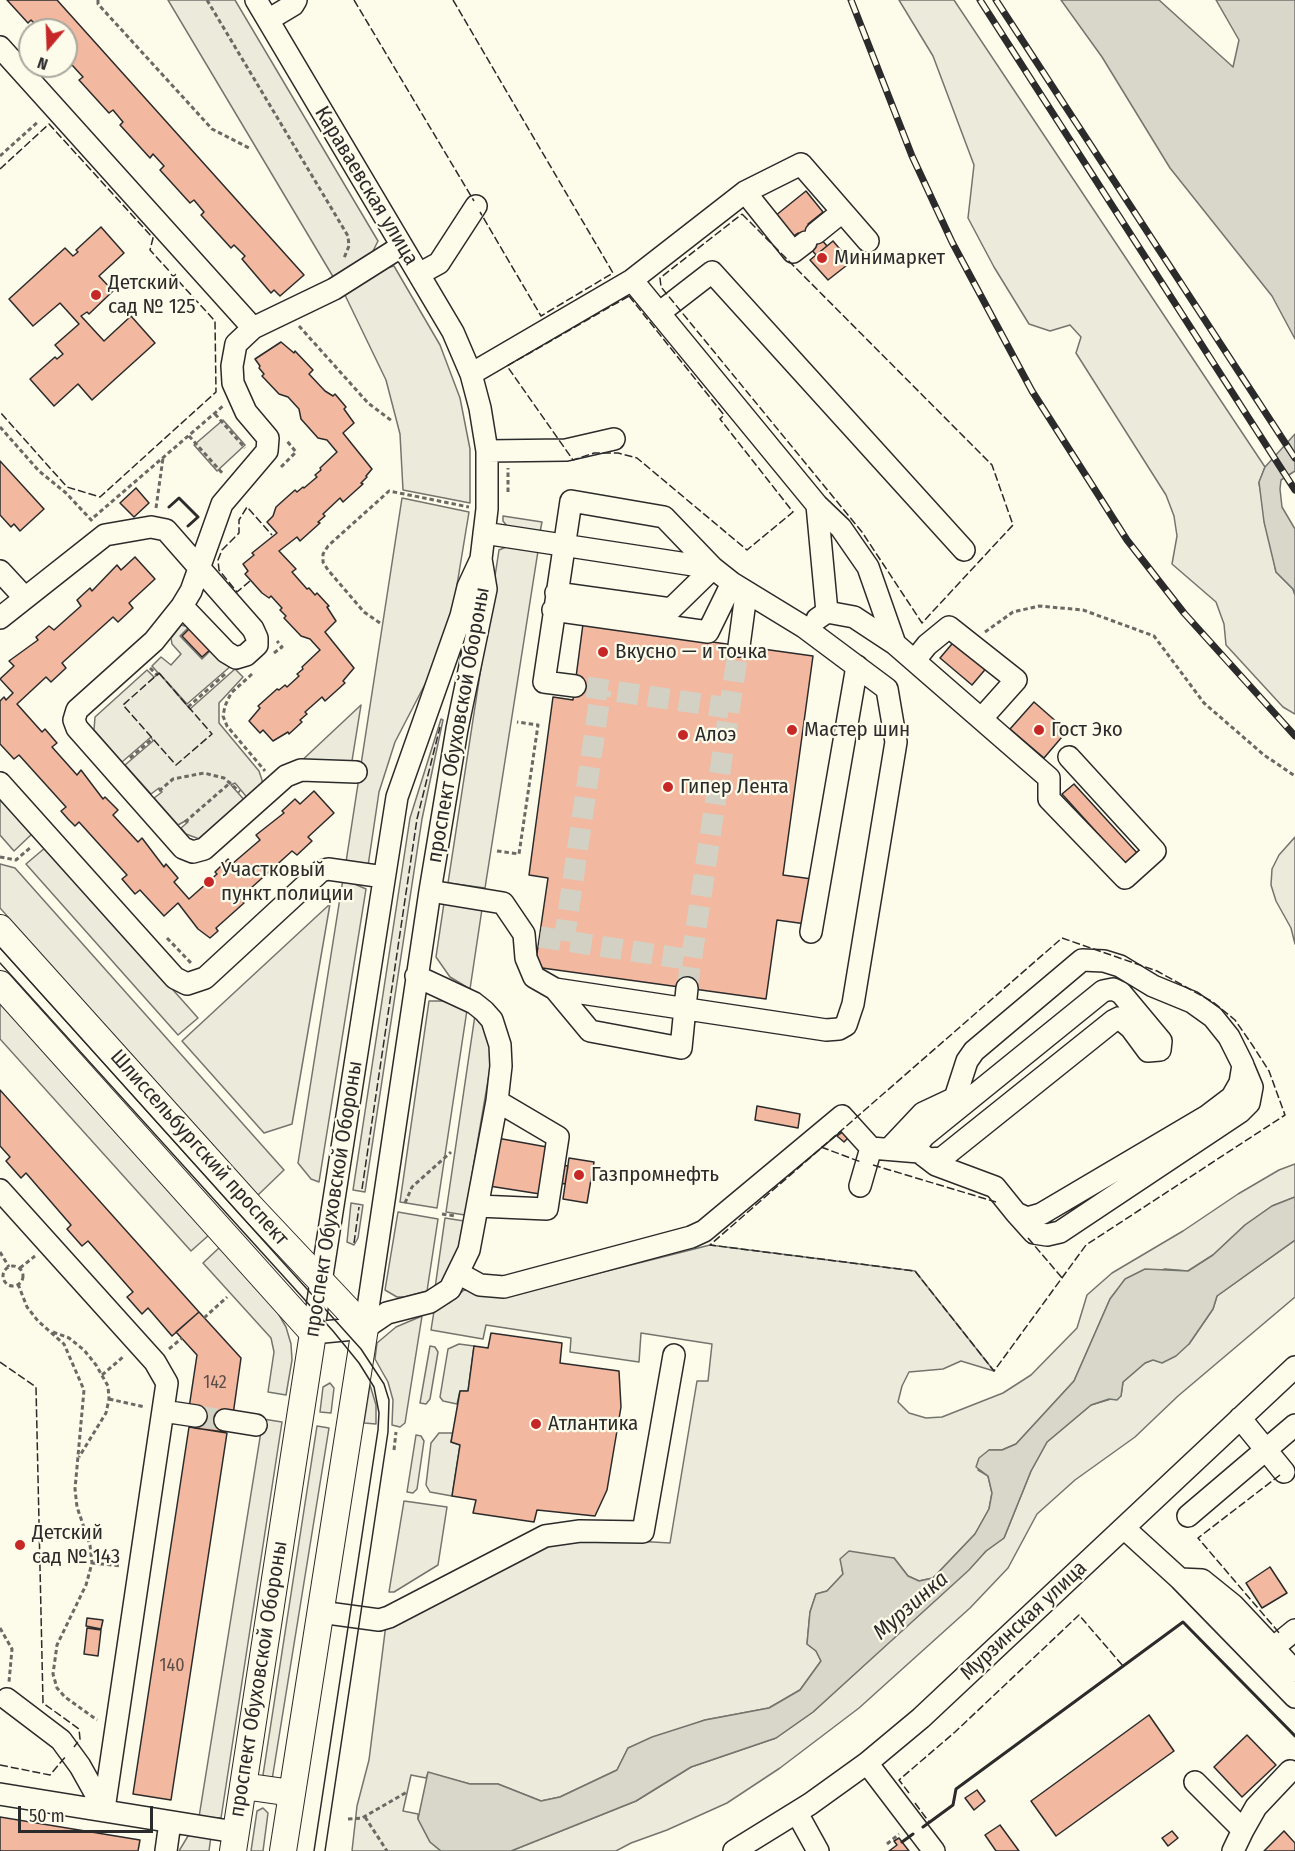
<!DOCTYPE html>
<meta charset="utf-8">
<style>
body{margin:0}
#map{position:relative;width:1295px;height:1851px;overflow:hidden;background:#fdfbea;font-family:"Fira Sans Condensed",sans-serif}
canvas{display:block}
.north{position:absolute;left:18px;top:18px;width:60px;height:60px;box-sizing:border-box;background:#fdfbea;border:2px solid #a9a89e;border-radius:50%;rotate:199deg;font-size:16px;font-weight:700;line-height:24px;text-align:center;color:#2b2b2b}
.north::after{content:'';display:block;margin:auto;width:21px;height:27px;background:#c62828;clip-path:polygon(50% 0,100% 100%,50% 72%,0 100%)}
.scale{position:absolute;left:18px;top:1806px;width:135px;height:27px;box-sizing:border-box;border:3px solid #2b2b2b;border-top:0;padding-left:8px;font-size:18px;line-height:21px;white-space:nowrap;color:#2b2b2b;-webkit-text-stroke:4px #fdfbea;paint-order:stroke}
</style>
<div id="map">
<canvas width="1295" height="1851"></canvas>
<div class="north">N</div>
<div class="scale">50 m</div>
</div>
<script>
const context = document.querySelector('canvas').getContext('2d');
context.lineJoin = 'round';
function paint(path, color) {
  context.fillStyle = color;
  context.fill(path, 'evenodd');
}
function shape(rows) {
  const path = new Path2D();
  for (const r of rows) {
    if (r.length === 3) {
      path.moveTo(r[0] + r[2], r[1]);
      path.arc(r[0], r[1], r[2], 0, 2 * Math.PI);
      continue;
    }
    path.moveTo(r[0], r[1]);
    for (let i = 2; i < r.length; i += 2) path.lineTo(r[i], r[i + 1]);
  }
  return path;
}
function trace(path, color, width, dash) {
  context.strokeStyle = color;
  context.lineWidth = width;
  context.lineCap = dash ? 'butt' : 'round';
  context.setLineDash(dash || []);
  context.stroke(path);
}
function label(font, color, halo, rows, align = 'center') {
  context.font = font + ' "Fira Sans Condensed",sans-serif';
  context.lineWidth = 4.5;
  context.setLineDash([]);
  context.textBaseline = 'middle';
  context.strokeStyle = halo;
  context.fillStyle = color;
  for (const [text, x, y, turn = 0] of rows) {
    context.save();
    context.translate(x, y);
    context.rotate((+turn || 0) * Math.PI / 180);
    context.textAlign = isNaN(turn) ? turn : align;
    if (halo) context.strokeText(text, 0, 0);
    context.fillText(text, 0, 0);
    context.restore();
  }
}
const green = shape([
 [168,0,235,0,378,241,371,255,335,280,168,0],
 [899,0,954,0,1265,467,1259,483,1276,572,1293,589,1295,595,1295,714,1283,707,1226,645,1224,624,1216,602,1172,564,1177,536,1174,516,1166,495,1076,353,1081,337,1070,325,1050,331,1029,324,994,267,968,218,974,165,933,56,899,0],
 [394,266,440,345,460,398,470,449,470,503,403,490,400,434,386,380,344,293,382,269,394,266],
 [223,420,245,445,217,471,194,445,223,420],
 [402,498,469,512,454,603,436,663,395,742,379,792,368,866,346,862,402,498],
 [503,516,542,522,540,532,507,526,503,521,503,516],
 [506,547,538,551,485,888,448,883,499,550,506,547],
 [181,625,189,627,180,636,202,659,211,650,232,665,187,704,159,673,190,709,235,669,243,677,219,703,219,723,259,771,262,780,263,787,250,801,235,783,231,785,247,803,202,840,186,834,181,828,188,822,187,820,178,825,154,798,162,792,159,788,151,794,125,765,153,741,151,737,122,762,94,730,95,717,147,670,154,677,159,674,152,666,161,657,171,665,181,654,172,644,171,638,181,625],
 [361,705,351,767,297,765,361,705],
 [441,719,443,720,422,819,365,1192,353,1190,410,818,441,719],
 [0,795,33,833,14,851,0,835,0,795],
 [1295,837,1295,944,1291,928,1276,901,1271,885,1272,869,1279,855,1295,837],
 [46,847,198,1018,178,1035,26,864,46,847],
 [0,864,15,868,284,1170,258,1195,0,908,0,864],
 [343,879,366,889,319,1182,311,1179,298,1163,343,879],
 [444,903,482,909,470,989,450,977,436,957,444,903],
 [330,904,292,1124,264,1133,182,1041,330,904],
 [429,1001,443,1001,467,1010,437,1208,400,1202,429,1001],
 [0,1003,209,1235,191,1251,0,1039,0,1003],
 [475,1015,481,1021,489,1040,491,1063,465,1215,446,1212,475,1015],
 [1295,1164,1295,1197,1272,1206,1245,1225,1213,1255,1188,1271,1165,1269,1125,1280,1110,1299,1074,1381,1016,1444,1002,1450,989,1450,978,1470,988,1476,992,1493,989,1509,975,1534,933,1578,919,1581,908,1576,894,1558,842,1569,843,1574,827,1591,816,1594,810,1612,807,1644,816,1651,821,1661,800,1690,769,1708,705,1720,628,1748,617,1770,560,1797,541,1801,498,1784,470,1784,428,1773,426,1778,411,1775,403,1811,418,1814,418,1819,430,1842,441,1851,352,1851,357,1806,369,1760,386,1624,542,1545,601,1539,670,1543,697,1381,708,1381,712,1344,641,1333,639,1362,570,1352,571,1338,486,1325,483,1339,431,1330,435,1305,449,1303,464,1290,524,1292,710,1245,915,1271,994,1371,961,1361,943,1369,909,1372,902,1386,898,1402,909,1413,926,1418,942,1417,1003,1393,1031,1375,1077,1328,1087,1295,1112,1273,1183,1231,1238,1194,1279,1170,1295,1164],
 [351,1203,363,1205,358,1238,354,1245,347,1242,351,1203],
 [398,1212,438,1219,427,1291,405,1297,397,1297,385,1290,398,1212],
 [445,1218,464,1221,457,1260,450,1273,435,1288,445,1218],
 [1295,1240,1295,1297,1178,1396,1135,1437,1075,1480,1037,1514,1008,1568,970,1608,859,1708,780,1768,727,1803,667,1830,631,1843,616,1851,511,1851,636,1801,691,1767,776,1738,813,1712,968,1570,986,1551,1004,1538,1031,1471,1047,1442,1091,1405,1121,1396,1123,1382,1145,1363,1189,1344,1213,1309,1217,1296,1295,1240],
 [220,1247,275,1308,286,1327,291,1344,292,1360,286,1395,268,1392,274,1352,271,1338,203,1263,220,1247],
 [422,1316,405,1423,400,1427,392,1425,393,1400,388,1382,375,1359,377,1343,396,1327,422,1316],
 [459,1344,474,1346,468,1391,460,1391,457,1404,443,1401,440,1397,448,1349,459,1344],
 [430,1346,435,1347,438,1352,430,1399,426,1404,420,1403,430,1346],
 [330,1383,334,1388,331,1413,320,1412,323,1387,330,1383],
 [370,1385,376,1405,376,1424,364,1423,370,1385],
 [263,1419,282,1422,221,1818,199,1817,263,1419],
 [317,1426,329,1428,272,1780,264,1779,263,1775,317,1426],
 [439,1433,453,1433,451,1442,460,1445,452,1496,430,1492,426,1485,431,1443,439,1433],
 [416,1435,421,1436,424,1441,417,1489,413,1493,407,1492,416,1435],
 [404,1501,447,1507,438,1565,394,1592,389,1592,404,1501],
 [263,1808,268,1813,263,1851,251,1851,257,1811,263,1808],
 [195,1833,211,1836,209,1851,179,1851,188,1836,195,1833]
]);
paint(green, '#ecebdb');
trace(green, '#74746e', 1.5);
const water = shape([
 [1061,0,1159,0,1233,67,1239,40,1216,0,1295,0,1295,339,1272,296,1170,168,1102,57,1061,0],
 [1295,434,1295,471,1281,480,1280,489,1282,507,1295,529,1295,595,1293,589,1276,572,1264,522,1259,482,1265,467,1295,434],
 [1295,1197,1295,1240,1217,1296,1213,1309,1189,1344,1176,1356,1162,1363,1153,1360,1145,1363,1123,1382,1121,1396,1117,1400,1109,1399,1091,1405,1047,1442,1031,1471,1004,1538,986,1551,969,1570,813,1712,776,1738,691,1767,636,1801,511,1851,441,1851,430,1842,418,1819,428,1772,470,1784,498,1784,541,1801,560,1797,617,1770,628,1748,652,1737,705,1720,769,1708,800,1690,821,1661,816,1651,807,1644,810,1612,816,1594,827,1591,843,1574,840,1559,849,1551,894,1558,908,1576,919,1581,933,1578,975,1534,989,1509,992,1493,988,1476,976,1467,979,1458,989,1450,1002,1450,1016,1444,1074,1381,1110,1299,1125,1279,1145,1269,1188,1271,1213,1255,1245,1225,1272,1206,1295,1197]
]);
paint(water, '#d8d7c9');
trace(water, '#74746e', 1.5);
const building = shape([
 [7,0,57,0,304,275,280,296,274,290,271,293,242,259,245,256,234,245,231,248,201,215,204,212,194,200,190,203,160,170,164,166,153,154,150,158,120,125,123,122,113,110,109,113,79,80,83,77,72,65,68,68,66,65,66,30,41,30,31,20,28,23,7,0],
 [806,191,823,212,808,224,827,246,816,255,798,233,792,237,775,216,806,191],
 [101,227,124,253,99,276,113,291,89,314,87,312,81,316,104,341,131,316,155,343,92,400,78,384,54,406,30,379,55,357,57,359,63,354,55,345,79,324,60,303,33,326,9,299,65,248,73,256,78,252,76,250,101,227],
 [833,241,851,262,828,280,810,260,833,241],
 [281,342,294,353,295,351,313,370,309,374,325,391,333,396,335,394,346,407,344,409,354,423,343,433,372,469,366,476,367,477,361,483,363,484,343,502,340,498,323,514,325,516,318,522,320,523,300,541,297,537,279,551,296,569,292,572,307,589,309,588,315,595,317,593,329,606,327,607,336,621,325,632,354,668,343,681,345,683,325,701,322,697,305,712,307,714,300,720,302,722,289,734,288,732,273,741,263,730,260,733,249,721,260,708,258,706,277,689,279,690,285,685,287,687,299,676,297,674,303,669,302,667,320,650,310,639,301,636,284,618,286,616,280,610,282,608,271,596,269,598,262,593,245,574,248,571,243,564,254,555,252,553,277,533,267,522,273,516,276,507,295,490,297,492,303,487,304,488,317,477,315,475,321,470,320,468,337,452,327,440,318,438,301,419,299,409,288,397,279,394,262,376,264,374,259,368,260,366,255,359,281,342],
 [0,461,44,509,20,531,14,524,11,527,0,515,0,461],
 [136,488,149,503,134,517,120,503,136,488],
 [135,557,155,579,129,603,133,608,118,622,113,617,62,663,66,668,51,682,46,677,17,704,42,732,45,729,57,743,52,747,77,775,81,770,103,799,105,797,118,810,113,815,138,842,142,838,164,867,166,864,178,878,174,882,189,899,217,874,215,872,228,859,232,864,260,840,256,835,284,813,282,811,295,799,300,804,314,791,334,813,308,837,312,841,297,855,292,851,240,898,244,903,216,928,218,931,210,938,198,929,178,903,164,916,140,890,135,894,122,879,127,875,79,822,75,826,68,819,61,811,66,807,19,755,14,759,0,744,0,701,4,697,6,700,13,693,0,679,14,666,9,661,38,640,36,637,49,626,54,630,81,606,77,600,90,588,92,591,117,565,121,570,135,557],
 [583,624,813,656,783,875,812,879,806,924,777,920,766,999,535,967,548,878,529,875,553,697,573,700,583,624],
 [191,627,212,648,202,657,182,636,191,627],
 [957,638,989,665,972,685,940,658,957,638],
 [1034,702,1067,731,1044,758,1010,729,1034,702],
 [1074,784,1139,855,1127,866,1062,794,1074,784],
 [0,1090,199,1312,172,1336,148,1308,142,1314,127,1297,133,1292,88,1241,82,1246,67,1229,71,1225,26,1173,21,1178,6,1161,10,1157,0,1146,0,1090],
 [757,1106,800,1114,798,1128,755,1120,757,1106],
 [844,1131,849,1137,844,1142,837,1136,844,1131],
 [497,1138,547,1147,544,1162,568,1166,565,1184,543,1180,540,1194,489,1186,497,1138],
 [569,1158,594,1162,587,1203,563,1199,569,1158],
 [199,1312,241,1358,233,1415,226,1415,224,1432,194,1428,197,1410,189,1408,197,1355,176,1332,199,1312],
 [491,1333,562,1343,560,1363,619,1371,621,1407,607,1490,595,1516,537,1510,534,1522,473,1513,476,1500,452,1496,460,1445,451,1442,460,1391,468,1391,474,1346,488,1348,491,1333],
 [189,1427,227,1433,171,1800,133,1794,189,1427],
 [1270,1567,1287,1593,1262,1608,1246,1583,1270,1567],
 [87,1618,103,1620,101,1629,86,1626,87,1618],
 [87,1628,101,1630,98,1656,84,1654,87,1628],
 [1149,1715,1174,1751,1056,1836,1031,1801,1149,1715],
 [1247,1735,1276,1765,1242,1797,1214,1767,1247,1735],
 [977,1790,985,1801,974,1810,965,1798,977,1790],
 [0,1817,140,1840,138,1851,0,1851,0,1817],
 [1000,1825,1019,1851,996,1851,985,1835,1000,1825],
 [1172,1831,1178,1838,1168,1846,1162,1838,1172,1831],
 [1284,1831,1295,1843,1295,1851,1264,1851,1284,1831],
 [899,1838,909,1851,889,1851,897,1845,894,1841,899,1838]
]);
paint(building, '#f2b8a0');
trace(building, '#2b2b2b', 1.5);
trace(shape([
 [587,687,729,708],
 [540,937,692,960],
 [564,941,601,690],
 [687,988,739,646],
 [196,1416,225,1420]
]), '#d3d1c4', 21, [21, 10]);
const minor = shape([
 [256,0,453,332,471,374,480,408,487,451,487,509,481,559,486,589,457,729,430,891,365,1328],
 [268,20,293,5,296,0],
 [0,47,253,328],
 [745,192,793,252,806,242],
 [816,233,842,212],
 [419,274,439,263,476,206],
 [632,280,817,505,841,528,868,567,895,644,1049,778,1049,799,1125,878,1155,851,1069,757],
 [659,313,712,272,964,550],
 [471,374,632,280,745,192,801,164,868,241],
 [487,451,566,450,614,439],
 [817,505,827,612],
 [484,533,713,568],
 [0,571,25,598],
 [556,593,671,609,713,568],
 [553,610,708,632,732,583],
 [0,618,105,535,151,527,166,530,253,629,257,638,257,645,246,655,236,658,226,652,182,606],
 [817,619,827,612,854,617,895,644],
 [739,646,746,594],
 [915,660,927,645,949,627,1016,680,982,718],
 [356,772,301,770,286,776,204,849,193,852,183,848,77,728,74,720,77,710,154,641,182,606,191,591,222,504,267,451,268,438,246,412,233,383,232,366,236,344,253,328,334,289,402,246],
 [0,783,175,978,187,984,205,978,321,871,328,869,384,877],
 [430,891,503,903,524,934,526,958,534,977,555,989,590,1031,681,1048,687,988],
 [811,932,857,666],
 [416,976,474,1003,484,1011,492,1020,500,1045,501,1066,497,1101,469,1250,450,1289,430,1302,387,1313,365,1328,313,1333,397,797,461,616,468,587,481,559],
 [555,989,826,1030,839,1029,846,1025,853,1004,896,742,887,689,804,627,732,583,713,568,664,517,571,501,544,682,575,686],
 [919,1152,918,1144,924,1136,1103,991,1113,989,1121,993,1161,1041,1160,1050,1148,1051,1131,1028,1119,1018,1113,1021,942,1158,929,1159],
 [860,1186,871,1148],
 [0,1190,155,1362,167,1383,104,1809],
 [478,1206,547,1209,558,1137,497,1101],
 [1016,1213,1034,1233,1047,1235,1060,1232,1240,1112,1249,1103,1252,1087,1244,1068],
 [460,1274,480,1285,504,1287,691,1237,704,1231,842,1116,871,1148,919,1152,936,1165,995,1187,1016,1213,1027,1218,1041,1214,1207,1116,1232,1097,1240,1083,1243,1065,1229,1037,1213,1017,1192,1002,1153,986,1120,966,1104,961,1082,960,974,1051,967,1061,955,1098,923,1113,890,1148],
 [163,1411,196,1416],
 [1240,1418,1284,1472],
 [225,1420,256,1425],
 [1188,1516,1295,1425],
 [1124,1528,1180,1579,1295,1697],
 [1180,1579,1202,1580,1233,1605,1295,1671],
 [320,1612,379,1620,389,1617,545,1536,580,1531,643,1532,674,1355],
 [1273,1648,1295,1630],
 [7,1699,61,1740,80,1766,104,1809],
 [867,1763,934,1851],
 [1195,1782,1243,1830,1233,1851],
 [0,1794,235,1832],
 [797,1813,818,1851],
 [1243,1830,1256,1807,1290,1771],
 [166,1851,170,1822],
 [734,1851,810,1804,867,1763,921,1718,1295,1367]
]);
const major = shape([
 [0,928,252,1208,365,1328,283,1851],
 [0,984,313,1333,233,1851],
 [243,1786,292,1793]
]);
trace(minor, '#2b2b2b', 24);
trace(major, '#2b2b2b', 28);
trace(shape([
 [98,0,98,4,212,129,251,149],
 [207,0,348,236,349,246,344,258],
 [0,156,39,121],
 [299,326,368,403,392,421],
 [215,414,245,448],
 [0,427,39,471,66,493,93,522],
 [189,436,224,475],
 [281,467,296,452,287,441],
 [508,492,508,468],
 [156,508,163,458],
 [94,517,223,406],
 [380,623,364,612,328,570,323,562,323,554,328,546,389,491,469,507],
 [985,632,1013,612,1039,606,1083,610,1154,636,1204,703,1264,755,1295,776],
 [274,653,282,647,277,641],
 [150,668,157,675],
 [252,674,231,693,225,706,223,716,227,726,265,771],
 [188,707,225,674],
 [130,758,152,739],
 [159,791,173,779,204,773,224,778,240,792],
 [185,822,231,782],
 [497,851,519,854,538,725,517,722],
 [0,857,16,860,31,847],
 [167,938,191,963],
 [405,1203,412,1187,451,1152],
 [442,1214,455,1216],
 [0,1252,9,1267],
 [13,1276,10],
 [20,1268,35,1256],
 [18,1284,27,1307,38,1321,64,1344,84,1390,75,1489,77,1507,90,1545,92,1563,86,1585,57,1645,53,1674,57,1688,65,1697,97,1720],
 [204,1318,227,1297],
 [53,1332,69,1338,84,1350,96,1365,108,1386,109,1399,106,1413,79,1457],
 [169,1349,182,1338],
 [102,1375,123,1357],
 [109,1399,145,1407],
 [394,1450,396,1432],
 [92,1563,121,1566],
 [0,1628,12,1649,9,1682],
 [365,1817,387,1851],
 [348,1819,362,1818,407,1792],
 [887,1844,899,1834]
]), '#6a6964', 3, [4.5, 3]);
trace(minor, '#fdfbea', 21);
trace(major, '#fdfbea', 26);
trace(shape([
 [0,948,361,1349,384,1384,389,1400,388,1432,325,1851],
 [0,963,333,1331,359,1363,374,1387,379,1413,378,1430,314,1851]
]), '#2b2b2b', 1.5);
const rail = shape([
 [851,0,912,156,952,242,1032,391,1127,540,1184,613,1295,736],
 [980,0,1295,490],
 [996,0,1295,458]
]);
trace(rail, '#2b2b2b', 7);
trace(rail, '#fdfbea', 4.5, [14]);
trace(shape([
 [354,0,474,201],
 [453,0,613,273,541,316,480,212],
 [0,169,49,124,153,238,150,250,215,321,216,392,100,497,67,487,0,412],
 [742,214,992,465,1013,525,922,623,862,532,661,287,660,278,742,214],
 [629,296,724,415,720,419,793,512,747,550,637,458,618,453,594,453,573,460,507,366,629,296],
 [250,581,237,592,219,570,218,560,222,550,239,533,239,520,247,507,272,535],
 [159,673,212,734,176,765,123,705,159,673],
 [1062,938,1157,971,1213,1002,1235,1020,1253,1046,1269,1071,1285,1115,1086,1245,994,1371,915,1271,710,1245,1062,938],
 [821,1147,861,1162],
 [873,1165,996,1202],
 [362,1189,417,819,440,727],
 [1028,1238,1063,1279],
 [354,1243,359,1207],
 [0,1362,36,1387,43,1703,79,1729,80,1739,74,1747],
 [1280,1475,1198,1538,1281,1635],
 [0,1765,50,1775,66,1756],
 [909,1793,899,1780,955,1732,1079,1615,1123,1666],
 [915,1803,929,1822]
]), '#2b2b2b', 1.5, [8, 3]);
trace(shape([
 [169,507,179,498,198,517,188,526],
 [923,1827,953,1805,956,1789,1183,1622,1295,1736],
 [902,1842,913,1834]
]), '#2b2b2b', 3);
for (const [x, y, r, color] of [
 [822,258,6,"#c62828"],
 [96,295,6,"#c62828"],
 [603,652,6,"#c62828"],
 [792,730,6,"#c62828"],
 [1039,730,6,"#c62828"],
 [683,735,6,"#c62828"],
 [668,787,6,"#c62828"],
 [209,882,6,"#c62828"],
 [579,1175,6,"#c62828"],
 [536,1424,6,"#c62828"],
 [20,1545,6,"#c62828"]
]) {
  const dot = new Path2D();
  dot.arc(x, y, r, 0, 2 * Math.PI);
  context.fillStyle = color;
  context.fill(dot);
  trace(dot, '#fdfbea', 2);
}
label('18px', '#5d4e48', null, [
 ["142",215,1383],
 ["140",172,1666]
]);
label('21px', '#2b2b2b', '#fdfbea', [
 ["Караваевская улица",366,186,59],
 ["проспект Обуховской Обороны",459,725,-80],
 ["Шлиссельбургский проспект",199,1148,48],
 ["проспект Обуховской Обороны",334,1199,-81],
 ["Мурзинская улица",1024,1621,-43],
 ["проспект Обуховской Обороны",259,1679,-81]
]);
label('21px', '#2b2b2b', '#fdfbea', [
 ["Минимаркет",834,258],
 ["Детский",108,283],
 ["сад № 125",108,307],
 ["Вкусно — и точка",615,652],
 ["Мастер шин",804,730],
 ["Гост Эко",1051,730],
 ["Алоэ",695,735],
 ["Гипер Лента",680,787],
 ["Участковый",221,870],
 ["пункт полиции",221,894],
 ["Газпромнефть",591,1175],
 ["Атлантика",548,1424],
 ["Детский",32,1533],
 ["сад № 143",32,1557]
], 'left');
label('italic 22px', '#2b2b2b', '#fdfbea', [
 ["Мурзинка",911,1606,-41]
]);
</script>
